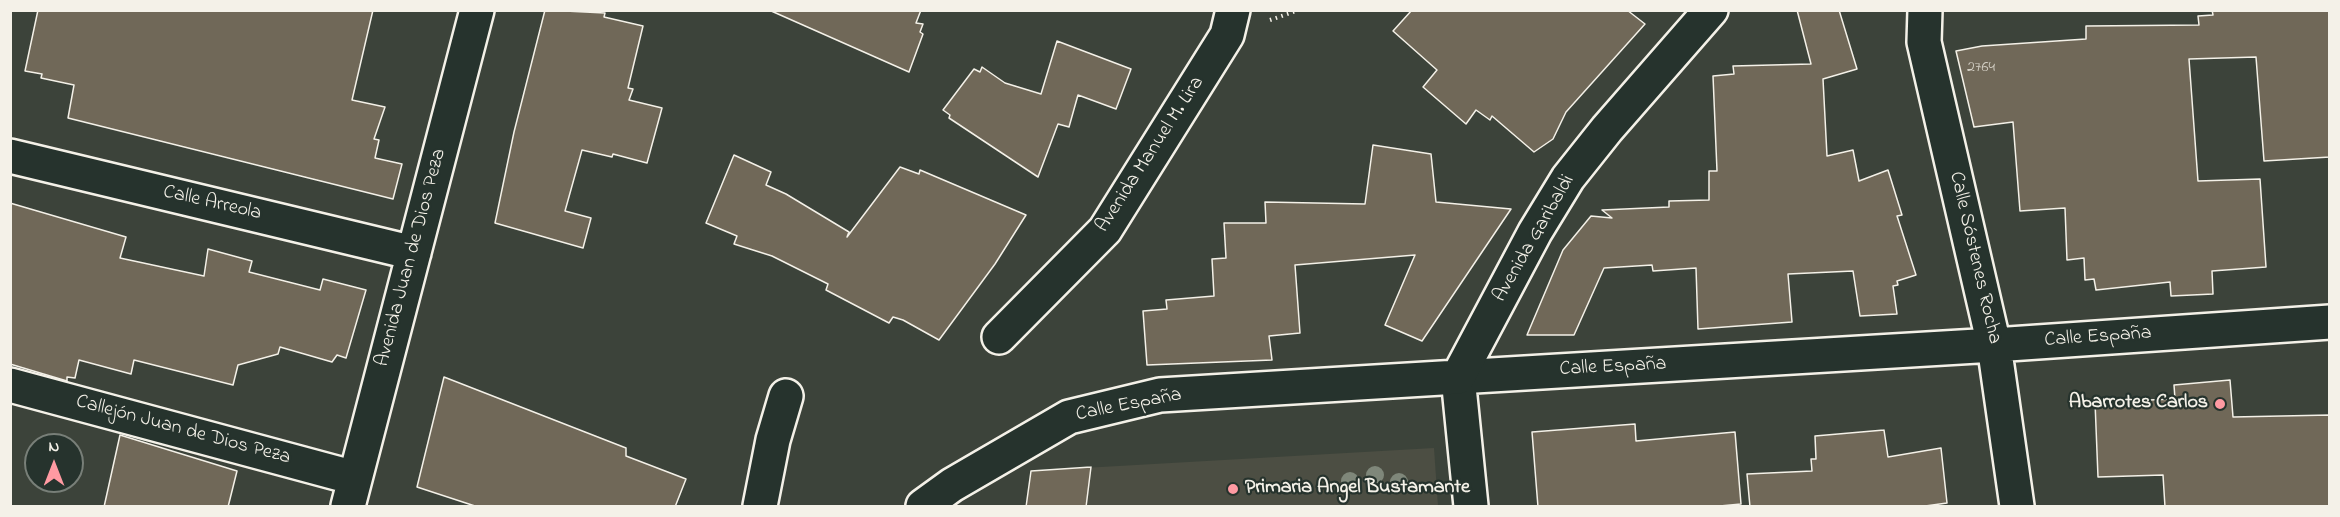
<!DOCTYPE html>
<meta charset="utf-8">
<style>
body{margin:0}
#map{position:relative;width:2340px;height:517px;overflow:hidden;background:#3c433a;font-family:"Indie Flower",sans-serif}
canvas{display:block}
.frame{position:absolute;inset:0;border:12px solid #f4f1e8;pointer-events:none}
.north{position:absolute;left:24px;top:433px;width:60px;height:60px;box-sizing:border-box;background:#26332d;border:2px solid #787f78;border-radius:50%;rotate:0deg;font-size:16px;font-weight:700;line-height:24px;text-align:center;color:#f4f1e8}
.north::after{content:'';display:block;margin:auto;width:21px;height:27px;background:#ff9aa2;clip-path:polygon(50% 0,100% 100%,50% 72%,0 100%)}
</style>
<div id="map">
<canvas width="2340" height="517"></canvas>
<div class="frame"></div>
<div class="north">N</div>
</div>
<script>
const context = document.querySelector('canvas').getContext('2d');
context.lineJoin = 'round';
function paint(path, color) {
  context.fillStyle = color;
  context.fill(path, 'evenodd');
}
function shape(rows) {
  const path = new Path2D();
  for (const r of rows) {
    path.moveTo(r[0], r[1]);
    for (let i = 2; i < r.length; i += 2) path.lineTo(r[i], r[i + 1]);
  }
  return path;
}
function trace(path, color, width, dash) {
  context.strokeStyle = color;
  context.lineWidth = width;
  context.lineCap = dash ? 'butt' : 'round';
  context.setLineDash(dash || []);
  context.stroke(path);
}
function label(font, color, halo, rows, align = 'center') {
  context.font = font + ' "Indie Flower",sans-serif';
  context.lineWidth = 4.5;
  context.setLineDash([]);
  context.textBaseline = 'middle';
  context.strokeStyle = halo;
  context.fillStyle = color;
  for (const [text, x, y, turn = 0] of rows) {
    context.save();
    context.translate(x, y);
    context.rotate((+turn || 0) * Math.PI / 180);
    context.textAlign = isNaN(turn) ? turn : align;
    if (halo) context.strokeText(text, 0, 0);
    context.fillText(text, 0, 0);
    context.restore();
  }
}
paint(shape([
 [1434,448,1438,506,1026,506,1031,471]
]), '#4c4e43');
const building = shape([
 [38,10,373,10,352,100,385,107,374,139,379,140,375,158,402,164,393,199,68,118,74,85,41,78,42,74,25,71,38,10],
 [545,10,605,13,604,17,643,26,628,88,633,89,629,100,662,108,647,163,613,154,612,157,582,150,565,211,591,218,583,248,495,223,514,132,545,10],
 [769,10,921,10,916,23,923,24,920,32,923,34,909,72,769,10],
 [1412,10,1627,10,1645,24,1566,112,1553,139,1534,152,1492,116,1490,120,1476,110,1466,124,1423,87,1437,70,1393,31,1412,10],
 [1797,10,1839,10,1857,69,1823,79,1827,156,1853,150,1859,181,1888,170,1902,215,1897,216,1916,275,1897,281,1898,285,1893,286,1897,314,1860,316,1853,271,1788,274,1792,322,1698,329,1696,268,1653,271,1652,265,1604,268,1574,335,1527,335,1563,250,1591,216,1612,218,1602,210,1669,207,1669,201,1709,200,1709,171,1717,171,1713,76,1734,74,1733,66,1811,64,1797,10],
 [2212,10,2330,10,2330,157,2264,161,2256,57,2189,59,2198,181,2260,179,2266,267,2212,271,2213,294,2171,296,2170,282,2096,290,2094,279,2085,280,2084,258,2067,260,2065,208,2020,211,2013,122,1974,127,1956,51,1982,46,2086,39,2086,26,2199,25,2198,16,2213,15,2212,10],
 [1057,41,1131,69,1116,109,1078,95,1069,127,1058,124,1038,177,949,118,950,115,943,110,974,69,980,72,982,67,1005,83,1041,94,1057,41],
 [1373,145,1431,154,1436,202,1511,209,1422,341,1385,325,1415,255,1295,265,1300,333,1269,336,1272,360,1147,365,1143,311,1167,309,1166,300,1214,296,1212,259,1226,258,1224,223,1266,223,1265,202,1365,204,1373,145],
 [734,155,771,172,766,185,786,194,849,232,847,237,900,167,919,174,920,170,1026,215,995,264,939,340,903,320,893,317,889,323,826,290,828,284,772,256,734,244,737,236,706,223,734,155],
 [10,203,126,237,120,258,204,276,208,249,252,261,249,272,320,290,323,279,366,290,346,358,337,355,332,362,280,347,278,354,238,365,233,385,134,360,131,374,79,360,75,378,67,377,67,381,10,364,10,203],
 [444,377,626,448,626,456,686,479,675,507,478,507,417,487,444,377],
 [2230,380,2233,417,2330,415,2330,507,2165,507,2163,475,2098,477,2095,402,2175,399,2174,385,2230,380],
 [1635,424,1636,441,1735,432,1741,504,1709,507,1538,507,1532,432,1635,424],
 [1884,430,1888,457,1941,448,1947,503,1918,507,1750,507,1747,474,1812,471,1811,459,1816,459,1815,436,1884,430],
 [120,435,237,471,228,507,104,507,120,435],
 [1091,467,1086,507,1026,507,1031,471,1091,467]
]);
paint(building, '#706858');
trace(building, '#f4f1e8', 1.5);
const minor = shape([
 [1925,10,1924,42,1994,345,2017,506],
 [10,156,414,253],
 [999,337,1105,230,1227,35,1233,10],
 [10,385,355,478],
 [348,506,477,10],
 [760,506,773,440,786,396],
 [1471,506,1458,377,1994,345,2330,322]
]);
const tertiary = shape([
 [923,506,952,485,1069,417,1160,395,1458,377,1535,232,1568,178,1607,129,1711,10]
]);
trace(minor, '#f4f1e8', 38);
trace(tertiary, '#f4f1e8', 38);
trace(shape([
 [1270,20,1299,10]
]), '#f4f1e8', 4, [1.5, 4.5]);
trace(minor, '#26332d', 33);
trace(tertiary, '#26332d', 33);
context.fillStyle = '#7f877a';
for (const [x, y] of [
 [1375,475],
 [1350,481],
 [1399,482]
]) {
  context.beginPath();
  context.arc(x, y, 9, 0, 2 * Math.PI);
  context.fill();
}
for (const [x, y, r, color] of [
 [2220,404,6,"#ff9aa2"],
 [1233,489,6,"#ff9aa2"]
]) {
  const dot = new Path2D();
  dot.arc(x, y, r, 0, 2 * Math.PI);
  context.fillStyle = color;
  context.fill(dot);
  trace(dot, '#26332d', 2);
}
label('16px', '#d3cfc4', null, [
 ["2764",1981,68]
]);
label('20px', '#f4f1e8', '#26332d', [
 ["Avenida Manuel M. Lira",1151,155,-57],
 ["Calle Arreola",212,204,13],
 ["Avenida Garibaldi",1535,239,-60],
 ["Avenida Juan de Dios Peza",412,258,-75],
 ["Calle Sóstenes Rocha",1974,258,77],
 ["Calle España",2098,338,-4],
 ["Calle España",1613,368,-3],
 ["Calle España",1129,406,-11],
 ["Callejón Juan de Dios Peza",183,431,15]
]);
label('bold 20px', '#f4f1e8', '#26332d', [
 ["Abarrotes Carlos",2208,404],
 ["Primaria Angel Bustamante",1245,489,"left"]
], 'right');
</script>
